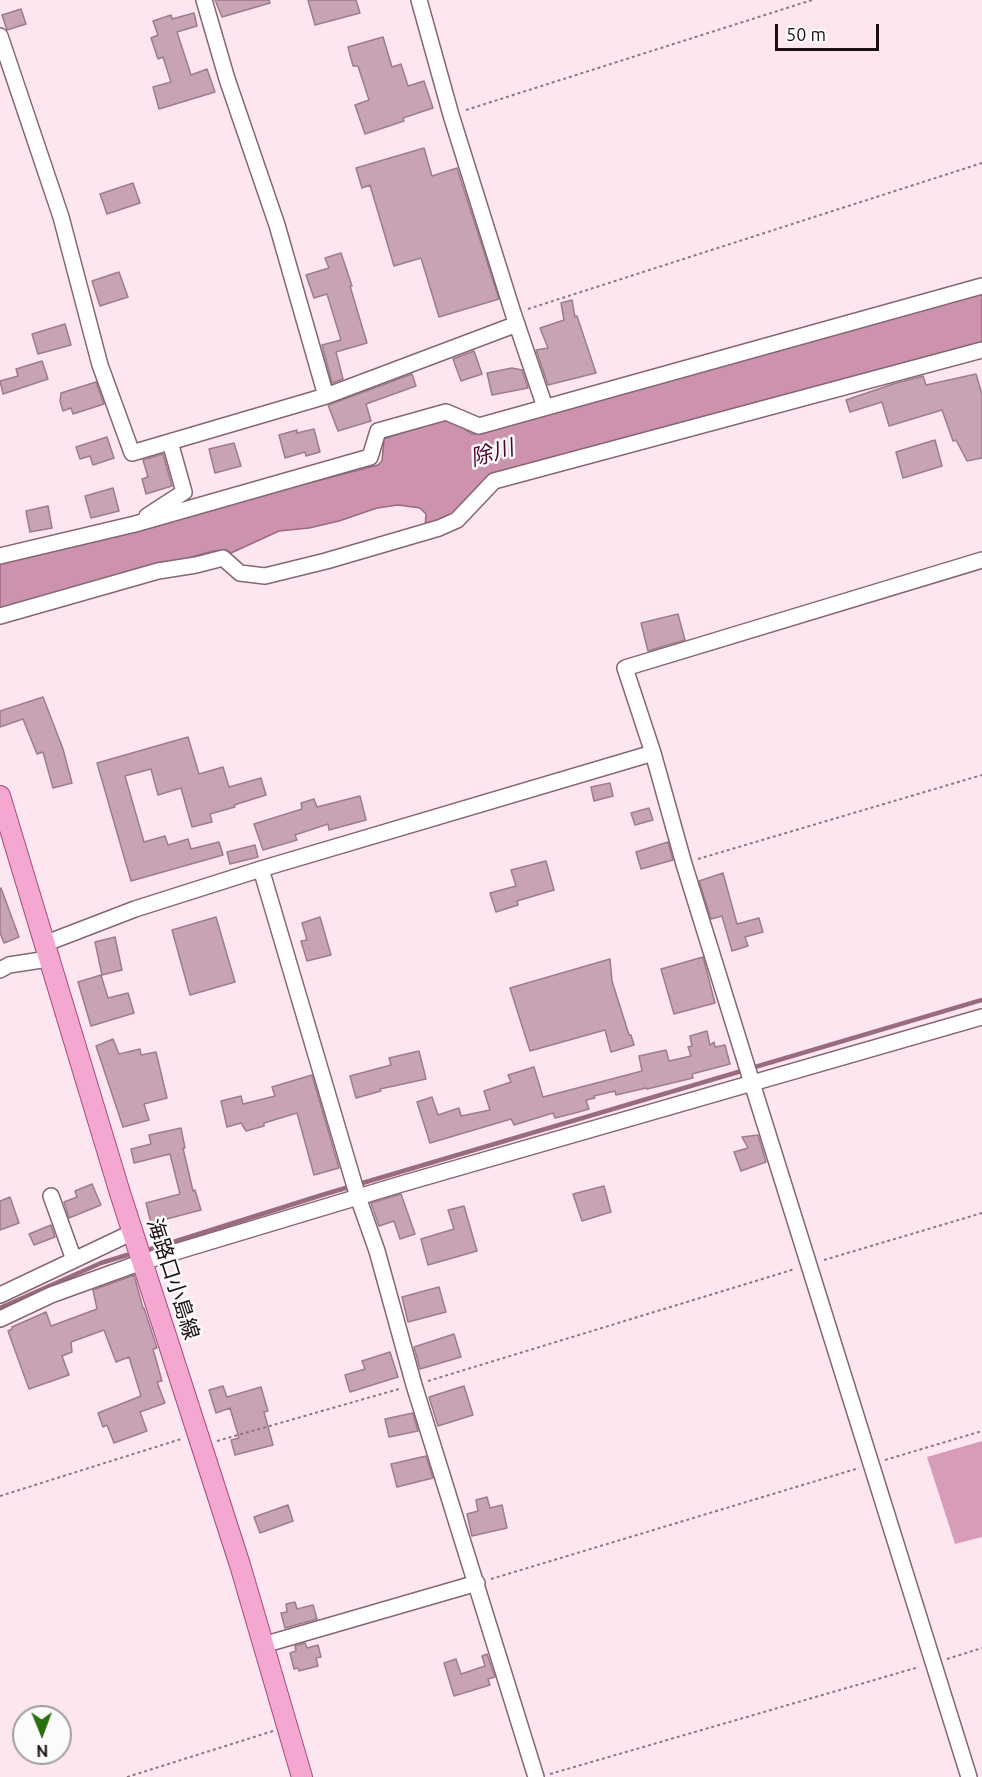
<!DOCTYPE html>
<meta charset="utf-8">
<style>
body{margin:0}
#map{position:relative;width:982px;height:1777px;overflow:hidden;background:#fee6f1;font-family:Ubuntu,sans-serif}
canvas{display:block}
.north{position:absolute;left:12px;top:1705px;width:60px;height:60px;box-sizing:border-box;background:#fbfbfb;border:2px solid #a19d9f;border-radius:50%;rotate:179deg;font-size:16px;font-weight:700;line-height:24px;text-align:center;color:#1b0f15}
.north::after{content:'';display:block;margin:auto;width:21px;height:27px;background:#286f0f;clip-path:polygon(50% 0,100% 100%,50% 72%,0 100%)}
.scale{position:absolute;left:775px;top:24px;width:104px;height:27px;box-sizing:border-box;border:3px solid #1b0f15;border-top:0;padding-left:8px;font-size:18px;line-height:21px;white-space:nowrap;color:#1b0f15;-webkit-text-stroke:4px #fbfbfb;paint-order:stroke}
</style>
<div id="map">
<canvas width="982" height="1777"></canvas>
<div class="north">N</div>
<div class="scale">50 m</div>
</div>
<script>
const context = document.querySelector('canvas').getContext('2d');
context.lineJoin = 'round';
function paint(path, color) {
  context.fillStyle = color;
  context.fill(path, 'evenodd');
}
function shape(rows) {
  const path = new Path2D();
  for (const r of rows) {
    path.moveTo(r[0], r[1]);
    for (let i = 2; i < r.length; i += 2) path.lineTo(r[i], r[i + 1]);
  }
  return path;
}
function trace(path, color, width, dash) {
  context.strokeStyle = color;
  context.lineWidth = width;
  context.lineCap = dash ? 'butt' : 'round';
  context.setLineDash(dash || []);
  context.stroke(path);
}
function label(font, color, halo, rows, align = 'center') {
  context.font = font + ' Ubuntu,"Noto Sans JP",sans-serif';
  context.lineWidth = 5;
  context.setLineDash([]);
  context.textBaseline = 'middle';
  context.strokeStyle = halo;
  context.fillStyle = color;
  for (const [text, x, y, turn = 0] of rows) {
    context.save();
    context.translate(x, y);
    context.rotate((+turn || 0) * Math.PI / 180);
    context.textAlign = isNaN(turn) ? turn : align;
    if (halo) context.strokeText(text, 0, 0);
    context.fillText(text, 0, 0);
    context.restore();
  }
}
paint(shape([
 [982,1441,982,1537,955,1544,927,1457]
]), '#d79cb8');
const water = shape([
 [982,294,982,342,491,475,481,483,470,502,462,510,425,527,426,514,420,508,398,505,377,508,339,521,309,528,279,531,231,553,226,550,214,551,0,608,0,563,378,465,382,461,384,439,441,419,451,419,472,434,477,434,982,294]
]);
paint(water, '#cd92ae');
trace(water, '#986b80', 1.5);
trace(shape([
 [151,1249,322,1195,982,1000],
 [0,1308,101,1263,127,1255]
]), '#986b80', 4.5);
const building = shape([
 [215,0,269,0,270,3,222,17,215,0],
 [308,0,356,0,360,13,315,25,308,0],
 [21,9,26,24,7,30,2,15,21,9],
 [194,13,197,26,177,32,191,75,207,69,215,92,159,109,153,87,171,82,163,57,158,59,151,38,158,35,153,21,171,15,172,19,194,13],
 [383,37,392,67,401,64,408,86,424,81,433,108,403,118,404,121,365,134,355,105,369,100,358,66,353,66,348,47,383,37],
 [424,148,432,176,457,168,499,299,439,317,421,258,394,266,370,185,362,188,356,168,424,148],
 [133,183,140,203,107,214,100,194,133,183],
 [341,253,352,286,350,286,367,343,336,352,343,379,332,383,322,345,341,340,327,294,314,298,306,275,329,268,325,258,341,253],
 [119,272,128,297,100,306,92,281,119,272],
 [572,300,575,317,577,316,596,373,548,385,536,350,548,348,540,328,564,320,561,303,572,300],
 [65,324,71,345,38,354,32,334,65,324],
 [474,351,482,374,461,381,453,359,474,351],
 [42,361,48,379,3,394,0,381,18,376,16,369,42,361],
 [512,368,522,370,528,388,492,395,487,373,512,368],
 [412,374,416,386,366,404,371,421,338,431,328,405,412,374],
 [976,374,982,394,982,458,967,461,956,440,953,441,942,410,889,426,882,402,850,412,846,400,893,384,923,376,926,385,976,374],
 [96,382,104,404,73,414,71,408,63,411,60,401,61,393,96,382],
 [314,429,320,452,306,456,305,452,285,458,279,435,297,430,297,433,314,429],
 [107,437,114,458,93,465,90,456,80,459,76,447,107,437],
 [935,440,942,466,903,478,896,452,935,440],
 [234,443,241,466,215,473,209,449,234,443],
 [163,454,172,486,146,494,142,479,148,477,143,460,163,454],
 [113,488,119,511,91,518,85,496,113,488],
 [48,506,52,528,30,532,26,511,48,506],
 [678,614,685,640,648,651,641,623,678,614],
 [43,697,63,749,72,783,53,788,43,752,37,754,23,719,0,727,0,711,43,697],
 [188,737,199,774,223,767,229,787,261,778,266,795,234,805,235,807,210,814,212,822,192,827,181,788,158,795,151,769,125,776,144,842,165,836,168,845,188,839,191,849,219,842,223,855,131,881,97,763,188,737],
 [610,783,613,796,594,801,591,787,610,783],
 [360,796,366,820,329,830,328,824,295,835,297,840,263,850,254,824,302,809,301,803,314,799,317,807,360,796],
 [649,808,653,820,635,825,631,813,649,808],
 [668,842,673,860,641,869,636,852,668,842],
 [255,845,258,857,230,864,227,852,255,845],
 [546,861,554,890,517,901,518,905,496,912,490,893,516,886,511,870,546,861],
 [723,873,737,924,759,918,763,932,745,937,748,946,732,951,722,916,711,919,699,881,723,873],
 [1,888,19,937,4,943,0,933,0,889,1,888],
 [216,917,235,982,190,995,172,930,216,917],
 [320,917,331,955,307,961,301,941,307,940,302,923,320,917],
 [115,937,122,970,102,975,95,942,115,937],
 [703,957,715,1003,674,1014,661,969,703,957],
 [610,959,612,981,629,1035,631,1035,634,1045,611,1052,605,1030,530,1051,510,988,610,959],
 [101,975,108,998,128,993,134,1013,91,1026,78,982,101,975],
 [707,1031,710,1045,714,1042,715,1047,725,1045,730,1064,692,1074,693,1078,647,1089,646,1088,616,1095,615,1091,594,1096,595,1098,586,1100,589,1109,575,1113,555,1118,553,1113,514,1125,511,1119,430,1143,417,1102,432,1097,438,1115,459,1108,461,1116,490,1110,484,1091,511,1082,508,1075,534,1067,543,1097,642,1071,639,1056,666,1050,669,1061,691,1056,688,1047,692,1046,690,1036,707,1031],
 [113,1039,119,1054,140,1049,141,1055,156,1052,167,1098,144,1104,149,1120,123,1127,96,1046,113,1039],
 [419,1051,426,1079,380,1089,381,1091,356,1098,350,1076,391,1065,389,1058,419,1051],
 [312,1075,339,1168,314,1175,297,1113,264,1123,264,1126,246,1131,241,1123,227,1127,221,1101,241,1096,243,1104,275,1096,272,1087,312,1075],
 [181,1128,185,1148,183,1148,193,1191,195,1190,201,1210,151,1223,146,1203,180,1194,170,1154,134,1163,131,1149,151,1144,149,1135,181,1128],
 [758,1135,766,1162,741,1171,734,1152,748,1148,742,1137,758,1135],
 [92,1184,101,1205,69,1218,64,1202,77,1197,75,1191,92,1184],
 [604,1186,611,1212,582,1221,573,1194,604,1186],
 [401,1194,415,1234,400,1239,394,1221,379,1226,371,1203,401,1194],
 [10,1197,19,1223,0,1230,0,1201,10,1197],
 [464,1206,477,1251,428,1265,421,1239,454,1229,448,1210,464,1206],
 [51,1225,55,1237,34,1245,29,1234,51,1225],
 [134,1275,143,1308,144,1308,157,1348,153,1349,162,1381,157,1382,165,1403,140,1412,147,1431,114,1443,107,1425,103,1427,98,1413,141,1396,129,1357,116,1362,104,1330,71,1342,72,1352,62,1356,69,1375,29,1389,8,1331,12,1329,12,1327,46,1312,51,1326,97,1309,93,1290,134,1275],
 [439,1287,446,1312,408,1322,402,1297,439,1287],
 [454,1334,461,1357,420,1369,414,1347,454,1334],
 [390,1352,398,1377,350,1392,345,1375,365,1369,362,1361,390,1352],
 [223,1386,227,1397,261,1387,268,1411,264,1412,273,1445,235,1455,231,1440,239,1438,230,1408,216,1413,209,1390,223,1386],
 [464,1386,473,1415,438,1426,429,1397,464,1386],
 [413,1413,418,1431,389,1437,385,1419,413,1413],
 [426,1456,433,1478,397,1487,391,1464,426,1456],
 [487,1497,490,1508,502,1505,507,1528,472,1536,467,1514,478,1511,476,1500,487,1497],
 [288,1505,293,1521,260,1533,254,1517,288,1505],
 [295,1602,297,1609,313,1605,317,1619,285,1628,281,1613,287,1612,286,1604,295,1602],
 [305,1643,307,1648,318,1645,321,1657,316,1658,318,1666,299,1671,298,1668,294,1669,290,1653,296,1651,295,1646,305,1643],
 [487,1654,495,1677,488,1679,490,1685,454,1696,444,1663,456,1659,461,1674,485,1666,482,1656,487,1654]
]);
paint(building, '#c7a3b3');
trace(building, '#9e7c8b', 1.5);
const minor = shape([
 [204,0,227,79,277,225,326,396],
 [419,0,451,115,513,313,545,407],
 [0,36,61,217,100,365,132,453,326,396,517,324],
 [147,516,184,492,170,442],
 [0,556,135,524,370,457,378,431,446,412,479,426,982,286],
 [0,616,158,571,196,565,223,558,240,573,265,576,326,561,439,528,457,520,494,481,982,350],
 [261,869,358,1197,377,1251,414,1385,536,1777],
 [44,944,135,909,261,869,653,753],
 [0,970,9,965,48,959],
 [51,1196,74,1260,133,1232],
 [0,1295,74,1260],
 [0,1319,51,1295,142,1262,398,1185,982,1017],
 [263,1645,477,1583],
 [969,1777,752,1083,684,864,653,753,625,668,982,560]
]);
const major = shape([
 [0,796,120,1193,240,1565,302,1777]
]);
trace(minor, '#866574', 18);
trace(major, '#a34c7a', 22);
trace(shape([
 [466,110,812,0],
 [528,309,982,163],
 [698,859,982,775],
 [824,1260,982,1213],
 [428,1381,795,1269],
 [217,1441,399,1389],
 [885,1460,982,1431],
 [0,1496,181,1439],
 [491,1579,859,1468],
 [947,1659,982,1648],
 [550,1774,919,1667],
 [127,1777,273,1731]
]), '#8a7881', 2, [3, 3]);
trace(minor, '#fff', 15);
trace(major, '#f4a7d0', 20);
label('21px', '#1b0f15', '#fbfbfb', [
 ["海路口小島線",173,1279,72]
]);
label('italic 22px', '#4d0631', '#fbfbfb', [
 ["除川",492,453,-16]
]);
</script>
